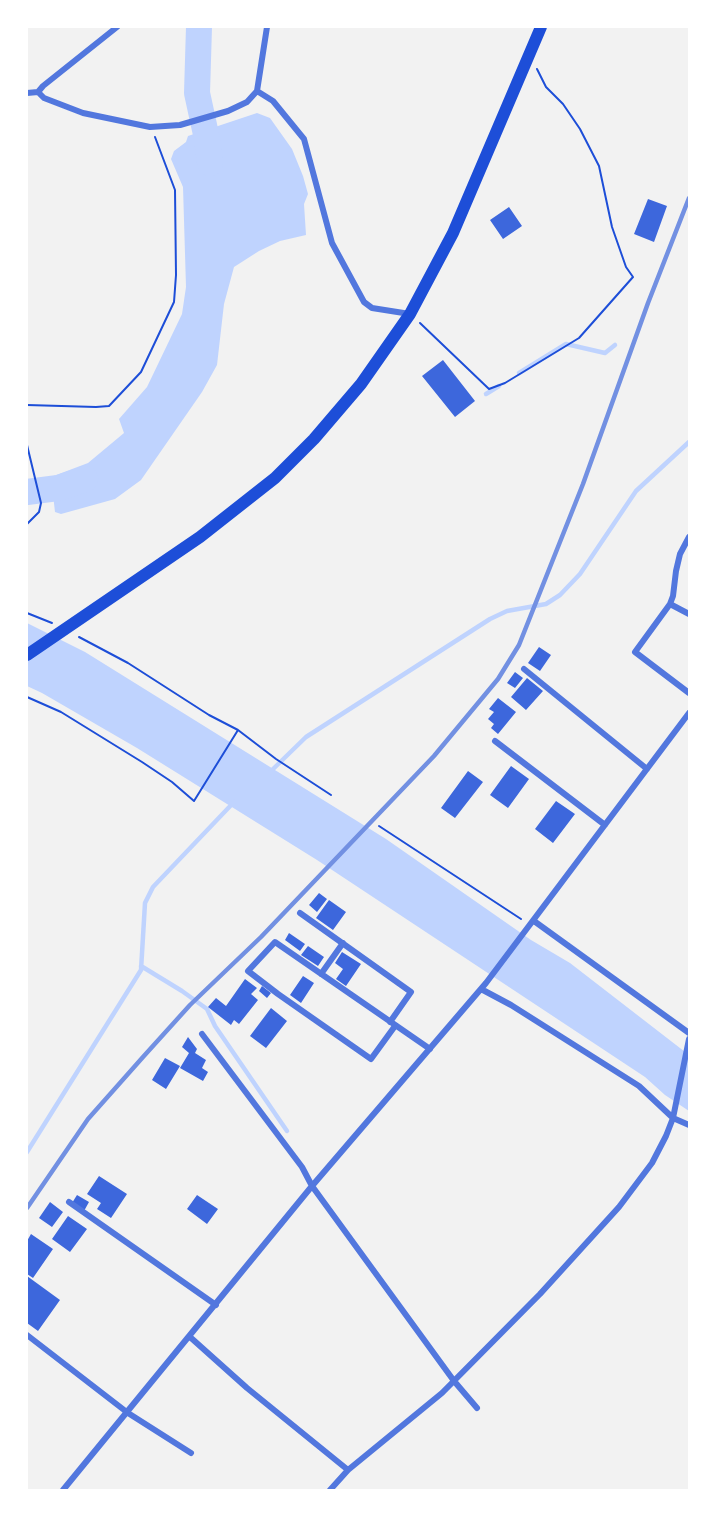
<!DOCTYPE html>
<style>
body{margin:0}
#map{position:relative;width:716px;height:1517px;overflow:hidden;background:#f2f2f2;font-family:Cabin,sans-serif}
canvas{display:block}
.frame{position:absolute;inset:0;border:28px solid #fff;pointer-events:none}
</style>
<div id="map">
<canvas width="716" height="1517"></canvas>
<div class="frame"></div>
</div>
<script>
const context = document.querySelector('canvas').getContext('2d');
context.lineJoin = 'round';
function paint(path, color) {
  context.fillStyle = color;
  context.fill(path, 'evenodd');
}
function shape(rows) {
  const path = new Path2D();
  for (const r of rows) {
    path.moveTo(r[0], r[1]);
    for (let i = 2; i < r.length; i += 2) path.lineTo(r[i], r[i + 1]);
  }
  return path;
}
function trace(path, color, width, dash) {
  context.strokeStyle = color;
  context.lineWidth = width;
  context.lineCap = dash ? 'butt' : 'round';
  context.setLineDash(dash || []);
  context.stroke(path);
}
paint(shape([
 [257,113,270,118,292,149,303,176,308,194,304,204,306,235,280,241,259,251,234,267,224,304,217,365,202,392,141,480,115,499,61,514,55,512,51,477,88,463,124,433,119,419,147,387,182,314,186,287,183,187,171,159,174,151,186,142,188,136],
 [27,623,85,652,386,839,531,940,570,963,689,1055,689,1111,665,1095,645,1077,317,860,137,748,42,693,27,686]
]), '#bfd3fe');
trace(shape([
 [519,373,566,344,605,353,615,345],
 [486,394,499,386],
 [270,772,306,737,490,619,507,611,546,604,560,595,580,574,636,491,689,442],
 [141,966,182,991,207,1009,215,1026,287,1131],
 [27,1152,141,970,145,903,153,887,234,802]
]), '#bfd3fe', 4.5);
trace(shape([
 [199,27,197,93,207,139,210,163],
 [27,492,58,488,85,479]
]), '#bfd3fe', 26);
paint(shape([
 [648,199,667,206,654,242,634,234],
 [509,207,522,226,503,239,490,220],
 [443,360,475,401,455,417,422,376],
 [539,647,551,655,540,671,528,663],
 [515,672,523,678,515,688,507,683],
 [527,678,543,691,526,710,511,697],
 [498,698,516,712,498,734,491,728,494,724,488,719,494,712,489,709],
 [511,766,529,779,508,808,490,795],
 [468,771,483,782,455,818,441,808],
 [556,801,575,814,553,843,535,829],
 [319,893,327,899,317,912,309,905],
 [329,900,346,912,333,930,316,918],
 [289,933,305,944,300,951,285,940],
 [308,946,324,957,318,966,301,955],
 [342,952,361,964,346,986,336,979,343,969,335,963],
 [303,976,314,983,301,1003,290,995],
 [245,979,257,988,251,994,258,1000,239,1024,234,1020,231,1025,208,1007,216,998,226,1006],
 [262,986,271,993,267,998,259,991],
 [271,1008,287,1021,266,1048,250,1036],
 [188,1037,197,1049,195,1053,206,1060,202,1068,208,1072,203,1081,180,1068,189,1053,182,1047],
 [165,1058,180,1066,166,1089,152,1080],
 [99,1176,127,1194,111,1218,97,1209,101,1203,87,1194],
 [77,1195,89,1202,84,1211,72,1203],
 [197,1195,218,1209,207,1224,187,1209],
 [50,1202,63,1212,52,1227,39,1218],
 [68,1216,87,1229,70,1252,52,1239],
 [31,1234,53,1249,33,1278,27,1274,27,1241],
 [27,1276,60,1300,38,1331,27,1323]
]), '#3d67dc');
trace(shape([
 [420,323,489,389,505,383,579,338,633,277,626,267,612,227,599,166,580,129,563,104,546,87,537,69],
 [27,405,96,407,109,406,141,372,174,302,176,275,175,190,155,137],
 [27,445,41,503,39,512,27,524],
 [27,613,52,623],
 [27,697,61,712,142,762,172,782,194,801,238,730,209,715,128,663,79,637],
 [238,730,276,759,331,795],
 [379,826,521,919]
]), '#1d4ed8', 2);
trace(shape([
 [257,91,273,101,304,139,332,243,364,302,372,308,410,314],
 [38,92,43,86,117,27],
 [27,93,38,92,44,98,83,113,150,127,180,125,228,111,247,102,257,91,267,27],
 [689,537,680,554,676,571,673,596,670,604,635,652,689,693],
 [670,604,689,614],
 [524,669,647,769],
 [495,741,605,825],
 [300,913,411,992,390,1022],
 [534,921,689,1033],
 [321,974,343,943],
 [481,989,511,1005,639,1086,673,1118,689,1125],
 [395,1026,371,1059,278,994,248,971,275,942,430,1049],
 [202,1034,302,1167,312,1186,454,1381,477,1408],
 [69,1202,216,1305],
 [27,1335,128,1413,191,1453],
 [190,1337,247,1388,348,1470],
 [63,1490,312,1186,486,983,689,713],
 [330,1490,348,1470,442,1393,540,1294,619,1207,652,1163,666,1136,673,1118,689,1039]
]), '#5277de', 6);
trace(shape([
 [27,655,200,537,275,478,314,439,361,384,410,314,453,233,541,27]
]), '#1d4ed8', 12);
trace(shape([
 [27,1208,88,1119,143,1057,190,1005,261,937,434,756,498,679,519,645,583,484,648,303,689,198]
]), '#7290e2', 4.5);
</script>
